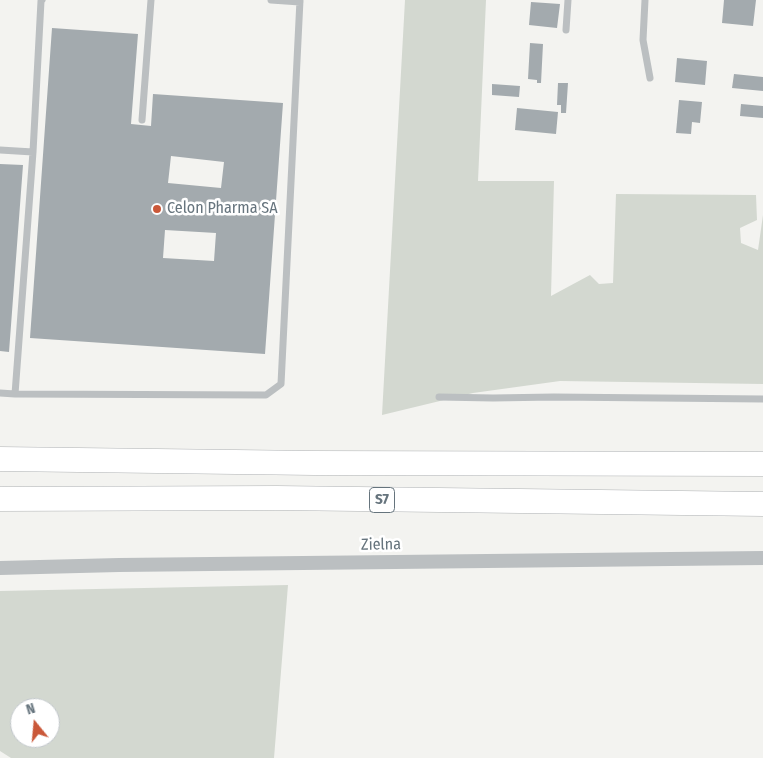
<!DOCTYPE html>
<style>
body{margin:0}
#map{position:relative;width:763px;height:758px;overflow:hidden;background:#f3f3f0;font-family:"Fira Sans Condensed",sans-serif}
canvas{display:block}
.north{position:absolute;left:10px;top:698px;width:50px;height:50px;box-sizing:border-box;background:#fff;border:1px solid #c2c7cb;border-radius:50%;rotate:343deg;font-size:14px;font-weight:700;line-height:20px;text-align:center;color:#66747d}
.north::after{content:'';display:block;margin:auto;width:18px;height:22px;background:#ca5839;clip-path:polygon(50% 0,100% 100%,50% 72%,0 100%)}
</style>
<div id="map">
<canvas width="763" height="758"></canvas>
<div class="north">N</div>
</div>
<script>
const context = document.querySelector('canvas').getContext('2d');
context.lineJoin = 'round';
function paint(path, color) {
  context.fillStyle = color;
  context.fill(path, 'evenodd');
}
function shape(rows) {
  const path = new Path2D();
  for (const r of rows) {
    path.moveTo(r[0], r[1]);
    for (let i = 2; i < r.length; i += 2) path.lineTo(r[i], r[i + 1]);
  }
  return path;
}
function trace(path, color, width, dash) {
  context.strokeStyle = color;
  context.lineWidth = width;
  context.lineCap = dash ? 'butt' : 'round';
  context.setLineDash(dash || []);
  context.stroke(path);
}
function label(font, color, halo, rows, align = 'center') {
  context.font = font + ' "Fira Sans Condensed",sans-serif';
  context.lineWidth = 5;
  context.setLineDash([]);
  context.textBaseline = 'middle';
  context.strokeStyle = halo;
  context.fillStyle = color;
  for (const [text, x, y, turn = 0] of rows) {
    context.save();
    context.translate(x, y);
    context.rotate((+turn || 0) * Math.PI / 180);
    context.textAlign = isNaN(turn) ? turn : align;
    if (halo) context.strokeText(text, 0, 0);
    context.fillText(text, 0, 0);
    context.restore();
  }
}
paint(shape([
 [405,0,486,0,478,181,554,181,551,296,590,275,599,284,613,283,616,194,756,195,757,220,740,228,741,243,758,250,763,215,763,384,560,381,473,393,382,415],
 [288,585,274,758,11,758,0,751,0,591],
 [20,708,50,708,50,738,20,738]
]), '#d3d8d0');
paint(shape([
 [724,0,756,0,753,26,722,23],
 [531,2,560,4,557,28,529,25],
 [52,28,138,34,131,124,151,126,153,94,283,103,265,354,30,338],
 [171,156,224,162,221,188,168,183],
 [165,230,216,233,214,261,163,258],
 [530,43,543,44,541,83,537,83,537,80,528,79],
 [677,58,707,61,705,85,675,82],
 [734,74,763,77,763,91,732,88],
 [558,83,568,83,566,113,561,113,561,105,557,105],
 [492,84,520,86,519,97,492,95],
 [679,100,702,102,700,123,692,122,691,134,676,133],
 [741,104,763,106,763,118,740,116],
 [517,108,558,112,556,134,515,130],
 [0,164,23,165,9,352,0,351]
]), '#a3aaae');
const highway = shape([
 [0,459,314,463,763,464],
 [0,499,277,498,763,504]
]);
trace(highway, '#afb2b4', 25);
trace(shape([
 [271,0,300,2],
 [645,0,643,40,650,78],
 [566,30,568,0],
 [142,120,151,0],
 [0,150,33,152,15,394,0,393],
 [33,152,41,1,42,0],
 [15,394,266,395,281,384,300,0],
 [439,397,493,398,554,397,763,399]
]), '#bbbfc1', 7);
trace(shape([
 [0,568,119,565,763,558]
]), '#bbbfc1', 14);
trace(highway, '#fff', 24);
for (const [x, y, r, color] of [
 [157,209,5,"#ca5839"]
]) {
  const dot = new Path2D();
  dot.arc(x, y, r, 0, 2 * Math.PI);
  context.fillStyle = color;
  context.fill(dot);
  trace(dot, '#fff', 2);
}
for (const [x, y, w] of [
 [382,500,25]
]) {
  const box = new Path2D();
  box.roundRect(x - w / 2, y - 12.5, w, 25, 4);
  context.fillStyle = '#fff';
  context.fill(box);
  trace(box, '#66747d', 1);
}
label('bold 15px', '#66747d', null, [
 ["S7",382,500]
]);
label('16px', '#66747d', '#fff', [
 ["Celon Pharma SA",167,209]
], 'left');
label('16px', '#66747d', '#fff', [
 ["Zielna",381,545,-1]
]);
</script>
